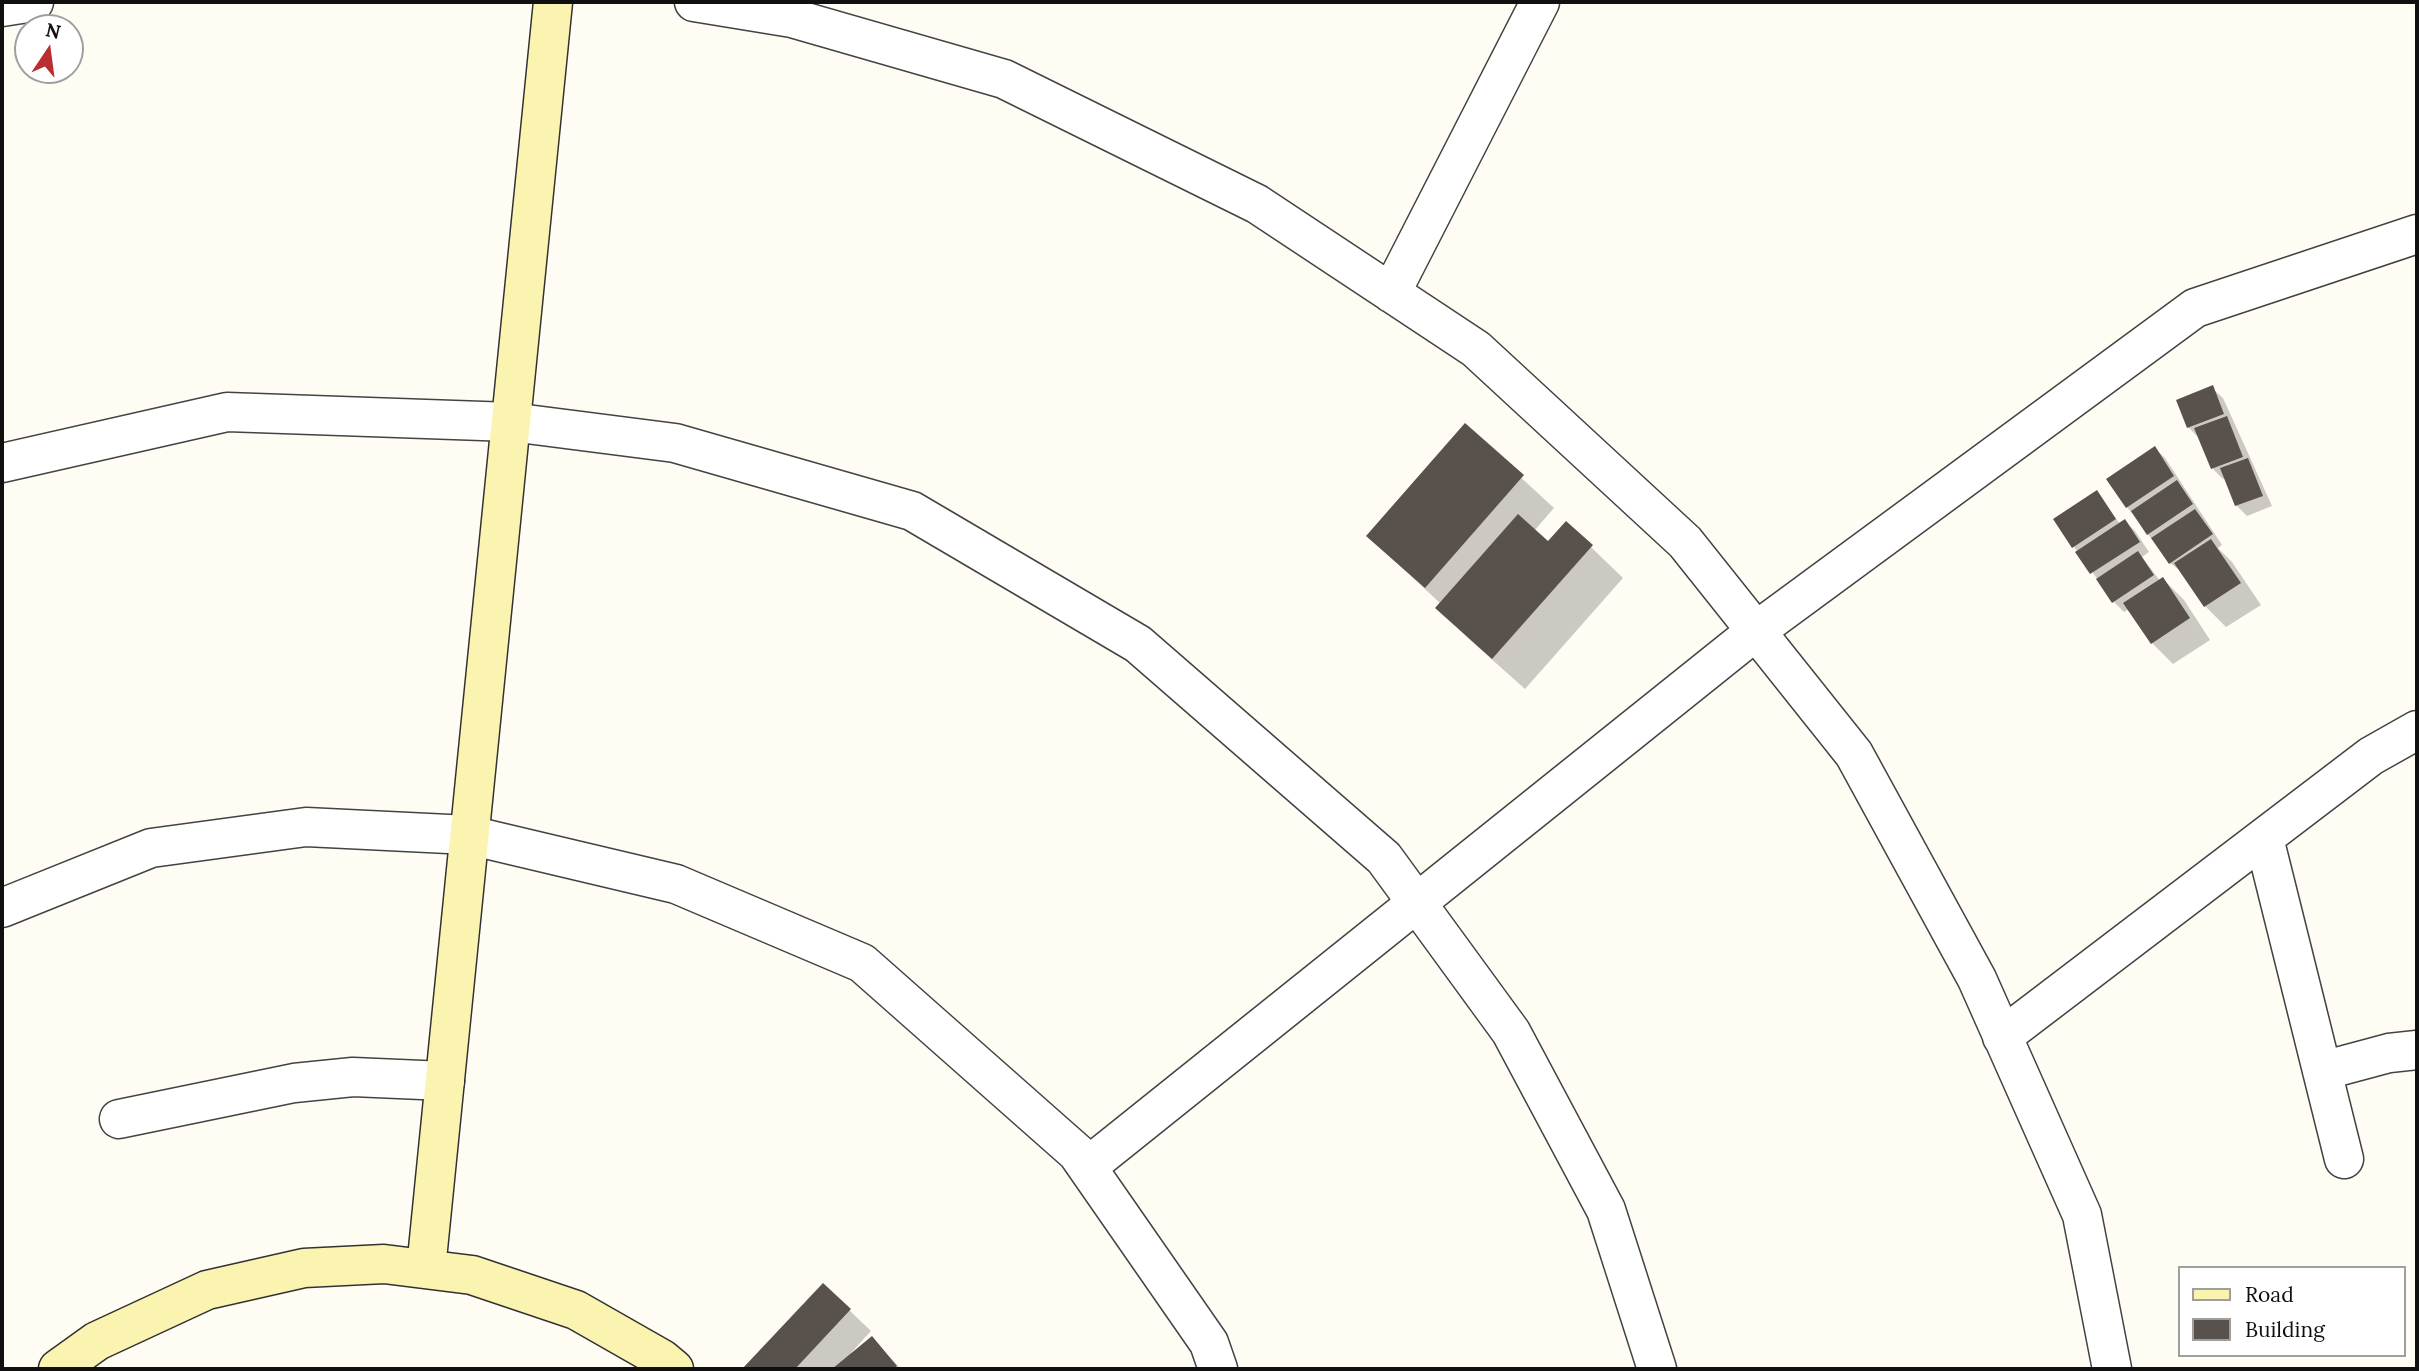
<!DOCTYPE html>
<style>
body{margin:0}
#map{position:relative;width:2419px;height:1371px;overflow:hidden;background:#fefcf3;font-family:Lora,serif}
canvas{display:block}
.frame{position:absolute;inset:0;border:4px solid #101010;pointer-events:none}
.legend{position:absolute;left:2178px;top:1266px;width:228px;height:91px;box-sizing:border-box;background:#fff;border:2px solid #9f9f9f;margin:0;padding:9px 12px;list-style:none;font-size:21px;color:#101010}
.legend li{display:flex;align-items:center;gap:14px;height:35px}
.legend b{width:35px;border:2px solid #9f9f9f}
.north{position:absolute;left:14px;top:14px;width:70px;height:70px;box-sizing:border-box;background:#fff;border:2px solid #9f9f9f;border-radius:50%;rotate:13deg;font-size:19px;font-weight:700;line-height:28px;text-align:center;color:#101010}
.north::after{content:'';display:block;margin:auto;width:24px;height:32px;background:#ba2e32;clip-path:polygon(50% 0,100% 100%,50% 72%,0 100%)}
</style>
<div id="map">
<canvas width="2419" height="1371"></canvas>
<div class="frame"></div>
<ul class="legend">
<li><b style="height:9px;background:#fbf4b1"></b>Road</li>
<li><b style="height:19px;background:#58514c"></b>Building</li>
</ul>
<div class="north">N</div>
</div>
<script>
const context = document.querySelector('canvas').getContext('2d');
context.lineJoin = 'round';
function paint(path, color) {
  context.fillStyle = color;
  context.fill(path, 'evenodd');
}
function shape(rows) {
  const path = new Path2D();
  for (const r of rows) {
    path.moveTo(r[0], r[1]);
    for (let i = 2; i < r.length; i += 2) path.lineTo(r[i], r[i + 1]);
  }
  return path;
}
function trace(path, color, width, dash) {
  context.strokeStyle = color;
  context.lineWidth = width;
  context.lineCap = dash ? 'butt' : 'round';
  context.setLineDash(dash || []);
  context.stroke(path);
}
paint(shape([
 [2212,388,2223,398,2272,506,2247,516,2236,505,2226,477,2223,479,2212,468,2199,438,2188,427],
 [1465,426,1554,508,1534,531,1548,543,1566,523,1623,578,1525,689,1469,639,1438,608,1441,604,1368,536],
 [2155,448,2165,458,2222,545,2218,548,2232,562,2261,605,2226,627,2205,606,2182,572,2170,563,2127,507],
 [2096,492,2120,524,2125,521,2135,531,2149,552,2142,557,2160,581,2163,579,2184,600,2210,640,2173,664,2152,643,2129,609,2124,612,2114,602,2074,547],
 [823,1285,871,1331,850,1354,872,1339,901,1369,744,1369]
]), '#0003');
paint(shape([
 [2213,385,2224,414,2187,428,2176,400],
 [2227,416,2243,457,2211,469,2194,428],
 [1465,423,1524,475,1425,588,1366,536],
 [2155,446,2174,476,2126,508,2106,479],
 [2248,458,2263,496,2235,506,2220,468],
 [2177,480,2193,504,2147,535,2131,511],
 [2097,490,2116,519,2072,548,2053,519],
 [2195,509,2213,534,2169,564,2151,538],
 [1518,514,1548,541,1566,521,1593,545,1492,659,1435,608],
 [2125,519,2140,542,2090,574,2075,552],
 [2211,539,2241,583,2204,607,2174,563],
 [2138,551,2154,575,2112,603,2096,579],
 [2163,577,2190,618,2151,644,2123,603],
 [823,1283,851,1309,795,1369,742,1369],
 [872,1336,897,1366,893,1369,832,1369]
]), '#58514c');
const street = shape([
 [694,2,792,18,1004,79,1257,204,1476,349,1685,542,1854,754,1977,979,2082,1215,2112,1369],
 [2,7,34,2],
 [1391,293,1540,2],
 [2,463,227,412,511,422,675,443,912,511,1138,644,1384,858,1511,1032,1606,1210,1657,1369],
 [2264,838,2344,1159],
 [2,908,151,848,306,827,469,835,676,884,862,963,1077,1153,1209,1343,1218,1369],
 [2002,1037,2371,756,2417,730],
 [2322,1071,2389,1053,2417,1050],
 [119,1119,294,1083,353,1077,445,1081],
 [1087,1167,1756,631,2195,308,2417,234]
]);
const secondary = shape([
 [426,1269,553,2],
 [58,1369,97,1341,207,1290,304,1268,384,1264,472,1275,576,1310,662,1359,674,1369]
]);
trace(street, '#434343', 41);
trace(secondary, '#323232', 41);
trace(street, '#fff', 38);
trace(secondary, '#fbf4b1', 38);
</script>
